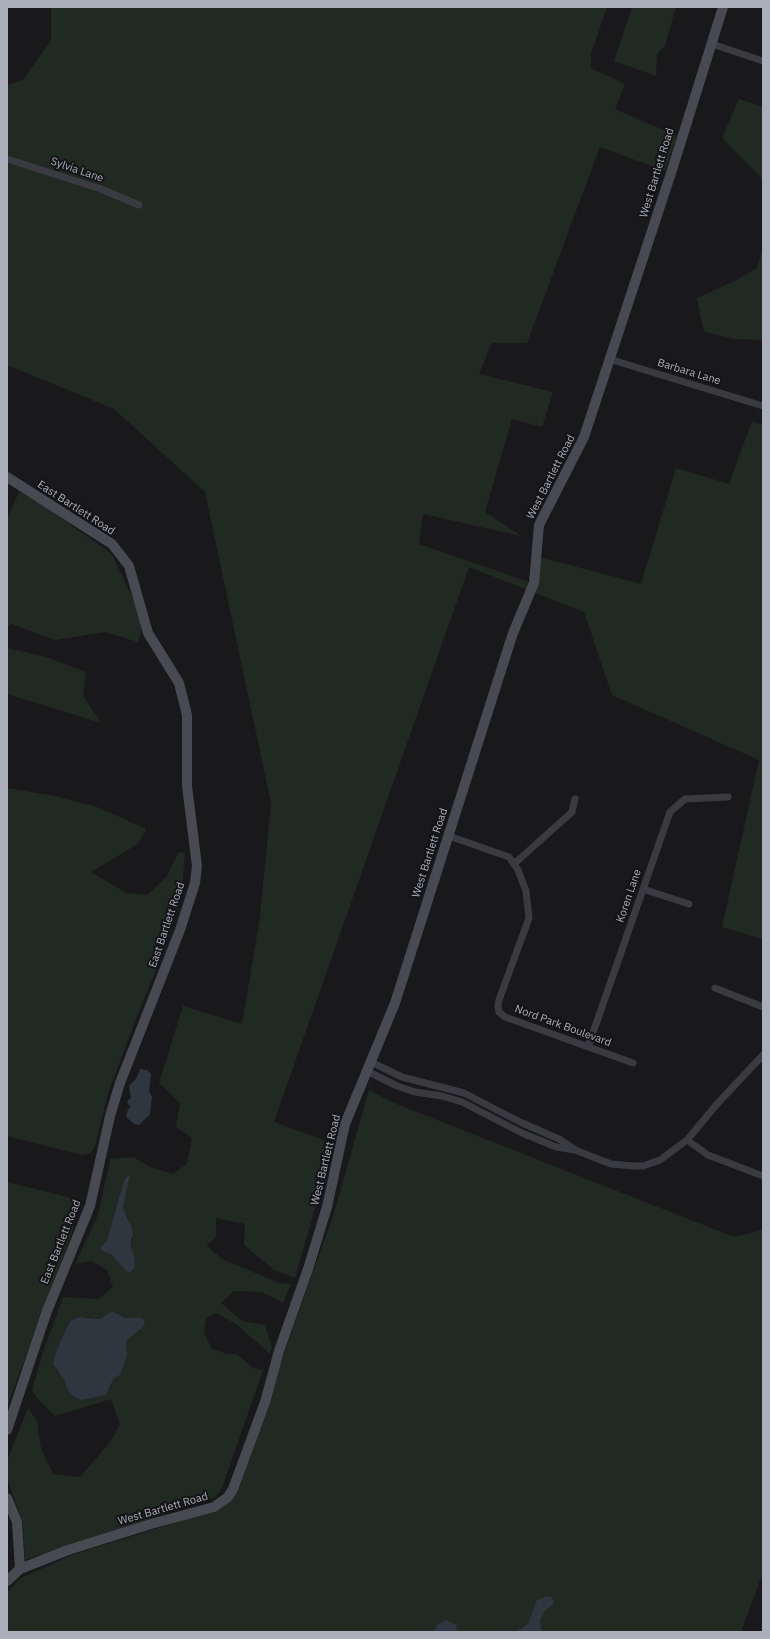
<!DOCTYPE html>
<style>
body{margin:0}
#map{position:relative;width:770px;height:1639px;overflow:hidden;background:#19191b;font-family:"IBM Plex Sans",sans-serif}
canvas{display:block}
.frame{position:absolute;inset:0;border:8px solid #abafbb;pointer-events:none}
</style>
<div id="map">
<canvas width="770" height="1639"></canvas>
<div class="frame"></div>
</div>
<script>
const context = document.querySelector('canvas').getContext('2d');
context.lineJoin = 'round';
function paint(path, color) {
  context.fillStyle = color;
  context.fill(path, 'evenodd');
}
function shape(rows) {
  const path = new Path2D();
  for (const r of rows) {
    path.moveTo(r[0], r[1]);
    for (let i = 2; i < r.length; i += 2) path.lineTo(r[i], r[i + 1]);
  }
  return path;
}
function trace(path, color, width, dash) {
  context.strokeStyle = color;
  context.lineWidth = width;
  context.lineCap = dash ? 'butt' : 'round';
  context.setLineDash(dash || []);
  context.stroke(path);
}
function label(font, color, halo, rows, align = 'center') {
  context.font = font + ' "IBM Plex Sans",sans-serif';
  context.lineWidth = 4;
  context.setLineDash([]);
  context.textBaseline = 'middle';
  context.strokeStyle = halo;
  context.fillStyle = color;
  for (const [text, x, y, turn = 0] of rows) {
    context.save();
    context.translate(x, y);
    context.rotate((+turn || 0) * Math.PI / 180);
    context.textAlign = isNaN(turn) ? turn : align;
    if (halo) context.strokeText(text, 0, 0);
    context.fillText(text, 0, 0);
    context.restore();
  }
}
paint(shape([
 [51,7,607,7,591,54,591,68,625,84,615,109,677,136,665,171,600,147,527,343,492,343,479,374,553,392,542,427,512,419,485,512,521,536,423,514,419,544,529,582,532,555,641,584,676,468,729,484,752,421,763,425,763,934,762,939,722,927,759,760,612,695,584,612,469,567,274,1122,329,1142,333,1146,295,1278,274,1270,244,1245,245,1224,216,1218,216,1238,206,1245,222,1259,279,1283,291,1284,283,1303,262,1292,234,1291,221,1303,242,1321,265,1325,272,1348,269,1353,236,1324,216,1313,206,1319,204,1332,211,1348,227,1354,237,1354,253,1368,263,1370,222,1488,215,1497,25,1560,23,1523,7,1478,7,1461,28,1408,37,1421,41,1448,53,1474,80,1477,111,1441,120,1424,111,1399,55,1416,38,1399,32,1390,43,1352,63,1297,99,1299,113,1287,107,1270,92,1261,75,1264,98,1215,110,1159,133,1157,150,1167,173,1174,187,1164,192,1138,176,1127,180,1103,159,1083,183,1006,242,1024,260,917,271,803,205,492,114,409,7,365,7,85,23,80,51,40],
 [129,1175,123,1208,128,1218,133,1239,130,1245,134,1255,124,1269,111,1254,101,1247,107,1242,124,1180],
 [112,1311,125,1318,142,1318,143,1327,126,1341,127,1356,120,1375,114,1378,110,1389,68,1390,64,1380,53,1362,70,1321,89,1317,100,1319],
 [632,7,676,7,665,46,657,54,656,76,614,61],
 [739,99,763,107,763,183,761,177,722,138],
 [763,248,763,340,735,339,704,332,697,298,735,281,757,268],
 [19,492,41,504,112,554,137,608,142,628,138,642,105,632,55,640,11,624,7,628,7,519],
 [7,648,46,657,86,672,83,696,101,723,7,694],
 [7,788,55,796,97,807,146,829,139,843,91,872,126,893,147,895,167,876,178,853,185,852,181,900,158,966,145,996,109,1090,95,1146,91,1153,82,1155,7,1136],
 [369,1090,394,1103,734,1237,763,1230,763,1572,741,1632,7,1632,7,1592,21,1578,72,1555,219,1509,236,1489,334,1213],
 [7,1182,68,1197,77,1201,73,1230,7,1407]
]), '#212a22');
paint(shape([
 [140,1069,147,1070,151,1074,149,1091,152,1097,150,1114,139,1125,134,1124,126,1117,128,1109,131,1107,128,1104,127,1101,131,1098,129,1086,136,1079],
 [130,1174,123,1208,132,1228,133,1235,130,1245,134,1255,135,1264,134,1269,130,1273,124,1269,111,1254,102,1251,100,1248,107,1241,124,1180],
 [112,1311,125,1318,142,1318,145,1321,143,1327,126,1341,127,1356,123,1367,120,1375,114,1378,106,1395,81,1400,74,1397,68,1390,64,1380,53,1363,56,1352,70,1321,79,1317,100,1319],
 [547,1596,552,1598,554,1603,544,1612,540,1620,542,1632,516,1632,528,1624,537,1600],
 [446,1620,456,1625,457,1632,434,1632,437,1625]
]), '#2e3740');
trace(shape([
 [712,44,763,61],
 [7,159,101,189,139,205],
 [609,359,763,406],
 [449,836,509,857,518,870,526,891,529,918,499,1000,498,1006,499,1012,505,1017,633,1063],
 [514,864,572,812,575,799],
 [643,889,689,904],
 [715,988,763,1007],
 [588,1047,670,812,685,799,728,797],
 [371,1062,402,1077,464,1093,520,1122,559,1139,574,1149],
 [367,1071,397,1086,415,1092,442,1096,462,1102,522,1133,556,1147,575,1150,611,1164,634,1166,643,1166,660,1160,687,1140,717,1104,763,1055],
 [687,1140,708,1155,763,1176]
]), '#3a3b41', 7);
trace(shape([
 [7,477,112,544,129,566,148,633,179,683,187,715,187,786,197,866,195,883,180,930,120,1083,110,1116,90,1206,47,1311,7,1430],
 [7,1498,17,1522,20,1569],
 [7,1581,20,1569,68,1550,151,1524,214,1507,228,1497,233,1489,265,1402,279,1351,308,1269,327,1207,345,1124,395,1003,513,633,534,583,539,525,584,437,673,167,723,7]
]), '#484a51', 10);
label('11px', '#abafbb', '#141416', [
 ["Sylvia Lane",77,170,19],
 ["West Bartlett Road",657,173,-73],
 ["Barbara Lane",689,372,17],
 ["West Bartlett Road",551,477,-63],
 ["East Bartlett Road",76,508,33],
 ["West Bartlett Road",430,853,-72],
 ["Koren Lane",629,896,-71],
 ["East Bartlett Road",167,925,-71],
 ["Nord Park Boulevard",563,1026,20],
 ["West Bartlett Road",326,1160,-76],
 ["East Bartlett Road",61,1242,-68],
 ["West Bartlett Road",163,1509,-16]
]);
</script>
